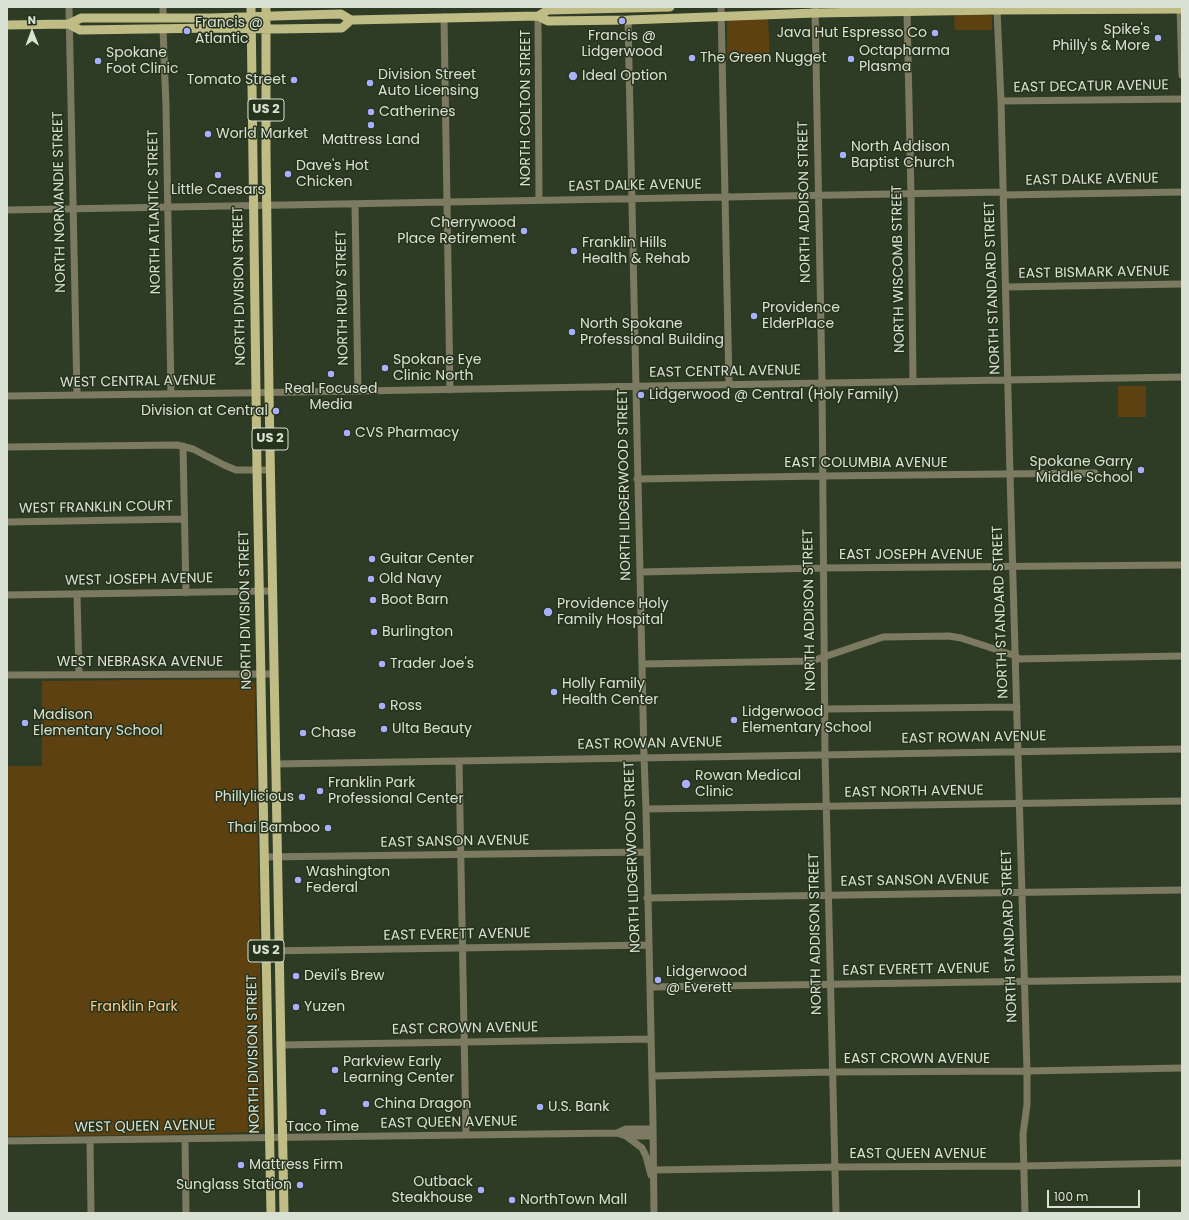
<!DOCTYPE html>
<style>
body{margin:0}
#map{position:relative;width:1189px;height:1220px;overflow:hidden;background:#2f3c25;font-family:Poppins,sans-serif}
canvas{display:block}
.frame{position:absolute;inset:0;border:8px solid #d8e1d3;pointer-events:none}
.north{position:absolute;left:12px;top:12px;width:40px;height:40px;-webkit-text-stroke:3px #25321c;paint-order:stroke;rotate:359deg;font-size:11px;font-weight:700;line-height:16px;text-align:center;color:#d8e1d3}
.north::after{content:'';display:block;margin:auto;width:14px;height:18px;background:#d8e1d3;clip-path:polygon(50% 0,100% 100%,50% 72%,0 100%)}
.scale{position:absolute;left:1047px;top:1190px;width:93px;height:18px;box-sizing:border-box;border:2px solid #d8e1d3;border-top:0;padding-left:5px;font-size:12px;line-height:14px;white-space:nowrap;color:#d8e1d3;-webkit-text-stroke:3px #25321c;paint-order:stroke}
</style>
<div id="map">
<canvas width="1189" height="1220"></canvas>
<div class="frame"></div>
<div class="north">N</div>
<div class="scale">100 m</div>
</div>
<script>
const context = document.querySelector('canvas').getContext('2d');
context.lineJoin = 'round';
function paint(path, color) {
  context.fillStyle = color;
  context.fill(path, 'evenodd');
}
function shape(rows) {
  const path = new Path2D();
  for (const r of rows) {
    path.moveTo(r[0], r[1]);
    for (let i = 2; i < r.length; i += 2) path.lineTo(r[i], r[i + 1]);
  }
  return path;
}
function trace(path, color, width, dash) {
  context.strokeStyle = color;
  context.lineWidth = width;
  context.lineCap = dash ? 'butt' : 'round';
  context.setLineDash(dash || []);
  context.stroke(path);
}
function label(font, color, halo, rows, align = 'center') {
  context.font = font + ' Poppins,sans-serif';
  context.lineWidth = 3;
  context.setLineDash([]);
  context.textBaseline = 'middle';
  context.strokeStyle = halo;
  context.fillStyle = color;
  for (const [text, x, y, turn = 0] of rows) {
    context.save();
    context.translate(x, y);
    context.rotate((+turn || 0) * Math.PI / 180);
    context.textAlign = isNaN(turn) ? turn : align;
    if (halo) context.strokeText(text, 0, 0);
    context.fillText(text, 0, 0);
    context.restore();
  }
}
paint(shape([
 [956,14,990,15,992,17,992,30,955,30,954,17],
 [768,18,770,59,727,60,727,21,729,20],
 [1118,386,1146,386,1146,417,1118,417],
 [248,679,254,681,255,687,263,1127,260,1131,256,1132,144,1135,7,1136,7,766,42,766,42,681]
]), '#5e4111');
trace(shape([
 [69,7,77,395],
 [721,7,729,385],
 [815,7,822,383,825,754,836,1213],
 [1180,7,1182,75],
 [997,10,1001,101,1010,475,1027,1071,1027,1105,1023,1134,1025,1213],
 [907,12,911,194,913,382],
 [538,16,539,200],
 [163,17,163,7],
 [444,17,450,390],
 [628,20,644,757,646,809,653,1123,654,1213],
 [163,28,166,106,171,394],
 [1001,101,1182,99],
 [1003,195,1182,192],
 [355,204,358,391],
 [7,210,1003,192],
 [1006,287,1182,284],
 [7,396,239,393,1182,377],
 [183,446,186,593],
 [7,447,177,445,193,449,224,465,236,470,270,470],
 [637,479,822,476,1095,473],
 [7,522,184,519],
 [640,572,823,568,1182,565],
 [7,595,272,591],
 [77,595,79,675],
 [1016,659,1182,656],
 [642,664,812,661,883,637,949,636,961,638,1016,656],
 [7,675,274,674],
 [825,709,1017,707],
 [459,761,466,1135],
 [275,764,1182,749],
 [646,809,1182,801],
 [264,857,646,852],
 [647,898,1182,890],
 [266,951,649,945],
 [650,987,1182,979],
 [280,1045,651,1039],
 [652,1076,832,1072,1027,1071,1182,1068],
 [617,1133,626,1129,653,1129],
 [626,1136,642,1148,646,1156,651,1175],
 [185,1140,186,1213],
 [7,1141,617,1133,626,1136,653,1136],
 [90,1141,91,1213],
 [653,1170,840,1167,1023,1166,1182,1163]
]), '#7c7a60', 7);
trace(shape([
 [251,7,257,470,271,1213],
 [266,7,266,152,269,393,284,1213],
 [538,16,548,10,670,7],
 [69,24,81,18,211,18,305,15,341,14,351,20,538,16,548,21,628,20,815,13,997,10,1182,9],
 [7,25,69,24,80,30,214,28,275,29,342,28,351,20]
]), '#c0bc86', 9);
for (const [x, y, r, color] of [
 [622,21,4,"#a8b0fc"],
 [187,31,4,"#a8b0fc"],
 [935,33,4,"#a8b0fc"],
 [1158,38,4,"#a8b0fc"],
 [692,58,4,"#a8b0fc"],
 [851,59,4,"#a8b0fc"],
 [98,61,4,"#a8b0fc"],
 [573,76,5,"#a8b0fc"],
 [294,80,4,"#a8b0fc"],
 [370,83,4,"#a8b0fc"],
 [371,112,4,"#a8b0fc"],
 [371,125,4,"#a8b0fc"],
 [208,134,4,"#a8b0fc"],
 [843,155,4,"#a8b0fc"],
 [288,174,4,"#a8b0fc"],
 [218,175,4,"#a8b0fc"],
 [524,231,4,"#a8b0fc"],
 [574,251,4,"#a8b0fc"],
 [754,316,4,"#a8b0fc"],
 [572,332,4,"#a8b0fc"],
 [385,368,4,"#a8b0fc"],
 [331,374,4,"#a8b0fc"],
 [641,395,4,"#a8b0fc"],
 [276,411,4,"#a8b0fc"],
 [347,433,4,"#a8b0fc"],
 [1141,470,4,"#a8b0fc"],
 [372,559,4,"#a8b0fc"],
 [371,579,4,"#a8b0fc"],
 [373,600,4,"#a8b0fc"],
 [548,612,5,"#a8b0fc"],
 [374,632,4,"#a8b0fc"],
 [382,664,4,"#a8b0fc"],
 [554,692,4,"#a8b0fc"],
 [382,706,4,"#a8b0fc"],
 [734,720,4,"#a8b0fc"],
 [25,723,4,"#a8b0fc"],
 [384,729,4,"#a8b0fc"],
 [303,733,4,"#a8b0fc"],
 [686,784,5,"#a8b0fc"],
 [320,791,4,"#a8b0fc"],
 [302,797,4,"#a8b0fc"],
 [328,828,4,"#a8b0fc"],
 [298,880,4,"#a8b0fc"],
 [296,976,4,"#a8b0fc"],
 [658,980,4,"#a8b0fc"],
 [296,1007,4,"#a8b0fc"],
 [335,1070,4,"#a8b0fc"],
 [366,1104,4,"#a8b0fc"],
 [540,1107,4,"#a8b0fc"],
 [323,1112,4,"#a8b0fc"],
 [241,1165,4,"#a8b0fc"],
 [300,1185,4,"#a8b0fc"],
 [481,1190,4,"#a8b0fc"],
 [512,1200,4,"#a8b0fc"]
]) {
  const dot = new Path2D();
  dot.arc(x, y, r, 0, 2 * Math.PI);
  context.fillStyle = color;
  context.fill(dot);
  trace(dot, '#25321c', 1.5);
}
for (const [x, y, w] of [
 [266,110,36],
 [270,439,36],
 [266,951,36]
]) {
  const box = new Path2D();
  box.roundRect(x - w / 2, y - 11, w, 22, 3);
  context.fillStyle = '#25321c';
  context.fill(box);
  trace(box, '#d8e1d3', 1);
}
label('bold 13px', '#d8e1d3', null, [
 ["US 2",266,110],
 ["US 2",270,439],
 ["US 2",266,951]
]);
label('14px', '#d8e1d3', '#25321c', [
 ["Francis @",195,23],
 ["Atlantic",195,39],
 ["Spike's",1150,30,"right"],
 ["Philly's & More",1150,46,"right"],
 ["Java Hut Espresso Co",927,33,"right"],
 ["Francis @",622,36,"center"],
 ["Lidgerwood",622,52,"center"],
 ["Octapharma",859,51],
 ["Plasma",859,67],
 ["Spokane",106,53],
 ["Foot Clinic",106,69],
 ["The Green Nugget",700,58],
 ["Division Street",378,75],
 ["Auto Licensing",378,91],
 ["Ideal Option",582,76],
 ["Tomato Street",286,80,"right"],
 ["Catherines",379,112],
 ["World Market",216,134],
 ["Mattress Land",371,140,"center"],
 ["North Addison",851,147],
 ["Baptist Church",851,163],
 ["Dave's Hot",296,166],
 ["Chicken",296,182],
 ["Little Caesars",218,190,"center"],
 ["Cherrywood",516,223,"right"],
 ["Place Retirement",516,239,"right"],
 ["Franklin Hills",582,243],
 ["Health & Rehab",582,259],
 ["Providence",762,308],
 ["ElderPlace",762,324],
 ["North Spokane",580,324],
 ["Professional Building",580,340],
 ["Spokane Eye",393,360],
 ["Clinic North",393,376],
 ["Real Focused",331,389,"center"],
 ["Media",331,405,"center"],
 ["Lidgerwood @ Central (Holy Family)",649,395],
 ["Division at Central",268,411,"right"],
 ["CVS Pharmacy",355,433],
 ["Spokane Garry",1133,462,"right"],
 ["Middle School",1133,478,"right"],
 ["Guitar Center",380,559],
 ["Old Navy",379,579],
 ["Boot Barn",381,600],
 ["Providence Holy",557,604],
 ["Family Hospital",557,620],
 ["Burlington",382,632],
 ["Trader Joe's",390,664],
 ["Holly Family",562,684],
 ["Health Center",562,700],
 ["Ross",390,706],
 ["Lidgerwood",742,712],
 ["Elementary School",742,728],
 ["Madison",33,715],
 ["Elementary School",33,731],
 ["Ulta Beauty",392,729],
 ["Chase",311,733],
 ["Rowan Medical",695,776],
 ["Clinic",695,792],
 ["Franklin Park",328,783],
 ["Professional Center",328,799],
 ["Phillylicious",294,797,"right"],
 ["Thai Bamboo",320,828,"right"],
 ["Washington",306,872],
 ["Federal",306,888],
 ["Lidgerwood",666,972],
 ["@ Everett",666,988],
 ["Devil's Brew",304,976],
 ["Yuzen",304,1007],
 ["Parkview Early",343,1062],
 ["Learning Center",343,1078],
 ["China Dragon",374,1104],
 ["U.S. Bank",548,1107],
 ["Taco Time",323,1127,"center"],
 ["Mattress Firm",249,1165],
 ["Outback",473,1182,"right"],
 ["Steakhouse",473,1198,"right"],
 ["Sunglass Station",292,1185,"right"],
 ["NorthTown Mall",520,1200]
], 'left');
label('14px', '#d8e1d3', '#25321c', [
 ["EAST DECATUR AVENUE",1091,87,-1],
 ["NORTH COLTON STREET",526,108,-90],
 ["EAST DALKE AVENUE",1092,180,-1],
 ["EAST DALKE AVENUE",635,186,-1],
 ["NORTH NORMANDIE STREET",60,202,-91],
 ["NORTH ADDISON STREET",805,202,-91],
 ["NORTH ATLANTIC STREET",155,212,-91],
 ["NORTH WISCOMB STREET",899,269,-91],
 ["EAST BISMARK AVENUE",1094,273,-1],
 ["NORTH DIVISION STREET",240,286,-91],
 ["NORTH STANDARD STREET",993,288,-92],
 ["NORTH RUBY STREET",343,298,-91],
 ["EAST CENTRAL AVENUE",725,372,-1],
 ["WEST CENTRAL AVENUE",138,382,-1],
 ["EAST COLUMBIA AVENUE",866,463],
 ["NORTH LIDGERWOOD STREET",625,485,-91],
 ["WEST FRANKLIN COURT",96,508,-1],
 ["EAST JOSEPH AVENUE",911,555],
 ["WEST JOSEPH AVENUE",139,580,-1],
 ["NORTH DIVISION STREET",246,610,-91],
 ["NORTH ADDISON STREET",810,610,-91],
 ["NORTH STANDARD STREET",1001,612,-92],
 ["WEST NEBRASKA AVENUE",140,662],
 ["EAST ROWAN AVENUE",974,738,-1],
 ["EAST ROWAN AVENUE",650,744,-1],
 ["EAST NORTH AVENUE",914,792,-1],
 ["EAST SANSON AVENUE",455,842,-1],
 ["NORTH LIDGERWOOD STREET",633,857,-92],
 ["EAST SANSON AVENUE",915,881,-1],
 ["NORTH ADDISON STREET",816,934,-91],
 ["EAST EVERETT AVENUE",457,935,-1],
 ["NORTH STANDARD STREET",1010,936,-92],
 ["EAST EVERETT AVENUE",916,970,-1],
 ["EAST CROWN AVENUE",465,1029,-1],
 ["NORTH DIVISION STREET",254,1054,-91],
 ["EAST CROWN AVENUE",917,1059],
 ["EAST QUEEN AVENUE",449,1123,-1],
 ["WEST QUEEN AVENUE",145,1127,-1],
 ["EAST QUEEN AVENUE",918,1154]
]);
label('14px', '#f8cd90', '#25321c', [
 ["Franklin Park",134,1007]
]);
</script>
